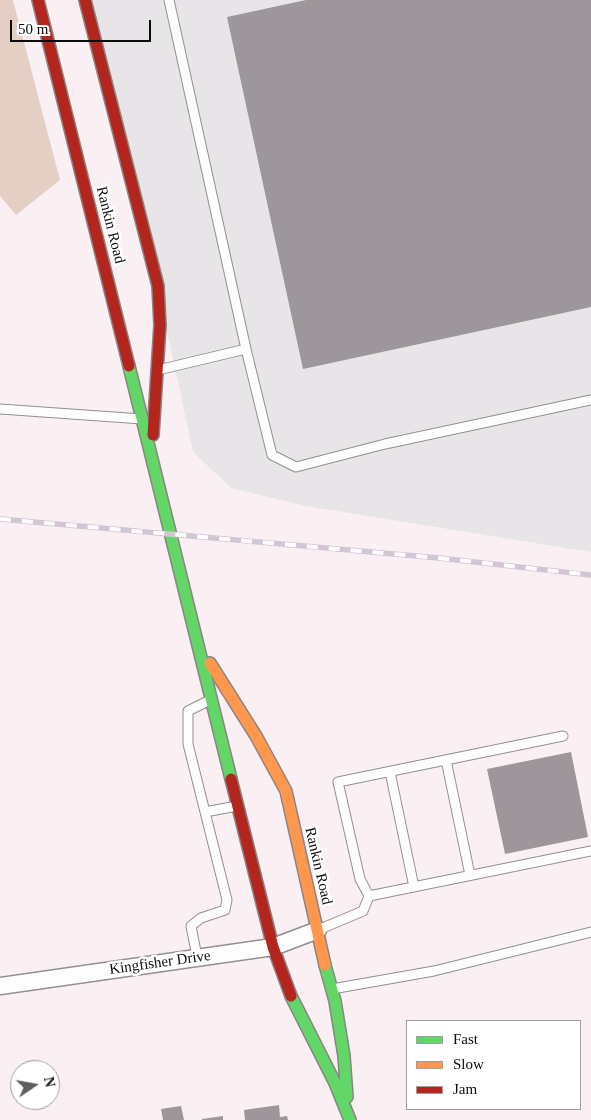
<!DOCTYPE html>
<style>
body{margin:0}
#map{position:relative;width:591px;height:1120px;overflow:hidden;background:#faf0f4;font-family:"Times New Roman",serif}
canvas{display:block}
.legend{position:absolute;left:406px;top:1020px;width:175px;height:90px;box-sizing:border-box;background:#fff;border:1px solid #9e9e9e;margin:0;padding:6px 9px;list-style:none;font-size:15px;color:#0c0c0c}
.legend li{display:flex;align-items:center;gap:10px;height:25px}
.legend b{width:25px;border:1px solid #9e9e9e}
.north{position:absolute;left:10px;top:1060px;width:50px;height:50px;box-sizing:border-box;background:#fff;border:1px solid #9e9e9e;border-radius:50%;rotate:78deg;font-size:14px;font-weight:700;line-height:20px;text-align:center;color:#0c0c0c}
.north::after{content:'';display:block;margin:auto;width:18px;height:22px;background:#5f5c5d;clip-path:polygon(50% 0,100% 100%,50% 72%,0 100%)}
.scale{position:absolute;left:10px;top:20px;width:141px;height:22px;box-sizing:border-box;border:2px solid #0c0c0c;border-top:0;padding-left:6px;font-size:15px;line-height:18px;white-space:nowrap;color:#0c0c0c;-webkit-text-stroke:4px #fff;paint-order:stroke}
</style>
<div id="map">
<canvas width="591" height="1120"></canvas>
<ul class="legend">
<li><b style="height:6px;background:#63d668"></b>Fast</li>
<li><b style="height:6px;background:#ff974d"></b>Slow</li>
<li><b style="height:6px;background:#b3261e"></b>Jam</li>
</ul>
<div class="north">N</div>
<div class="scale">50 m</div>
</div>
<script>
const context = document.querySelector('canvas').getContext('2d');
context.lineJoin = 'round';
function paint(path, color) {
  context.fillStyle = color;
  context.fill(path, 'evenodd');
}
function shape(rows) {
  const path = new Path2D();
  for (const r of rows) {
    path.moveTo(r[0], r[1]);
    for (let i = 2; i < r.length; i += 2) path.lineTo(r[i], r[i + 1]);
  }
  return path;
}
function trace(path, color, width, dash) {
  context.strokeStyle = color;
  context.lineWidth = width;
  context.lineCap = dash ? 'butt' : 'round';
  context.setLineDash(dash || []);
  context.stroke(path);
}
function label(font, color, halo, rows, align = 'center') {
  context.font = font + ' "Times New Roman",serif';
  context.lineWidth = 5;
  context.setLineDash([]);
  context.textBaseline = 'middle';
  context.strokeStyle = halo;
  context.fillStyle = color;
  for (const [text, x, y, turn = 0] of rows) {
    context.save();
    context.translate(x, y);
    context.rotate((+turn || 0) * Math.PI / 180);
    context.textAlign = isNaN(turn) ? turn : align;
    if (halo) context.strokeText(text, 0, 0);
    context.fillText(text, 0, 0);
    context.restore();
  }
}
paint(shape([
 [90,0,591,0,591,552,305,506,231,488,193,452,110,67]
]), '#e8e5e9');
paint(shape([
 [0,0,13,0,60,180,16,215,0,196]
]), '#e5cec3');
paint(shape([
 [306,0,591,0,591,307,303,369,227,17],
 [571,752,588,837,505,854,487,769],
 [279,1105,280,1117,287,1116,288,1120,245,1120,244,1110],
 [181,1106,184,1120,163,1120,161,1109],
 [223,1116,223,1120,202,1120,202,1119]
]), '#9d969a');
const lane = shape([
 [246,349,272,455,296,467,385,444,591,400],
 [158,370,246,349,169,0],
 [0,409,142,419],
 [446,760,470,875],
 [390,772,414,887],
 [205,812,237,806],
 [369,896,360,879,338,782,563,736],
 [318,930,363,911,369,896,591,851],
 [197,957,191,926,201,918,225,910,227,900,188,744,188,711,210,700],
 [332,989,434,971,591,932]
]);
const street = shape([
 [0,986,273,947,318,930]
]);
const fast = shape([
 [129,366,231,779],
 [325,965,335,1001,344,1056,347,1097],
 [291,996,335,1083,350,1120]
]);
const slow = shape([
 [210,663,256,736,286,791,325,965]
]);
const jam = shape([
 [38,0,129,366],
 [85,0,158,286,160,325,153,435],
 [231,779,273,947,291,996]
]);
trace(lane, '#938f90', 11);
trace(street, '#938f90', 19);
trace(fast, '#8a8587', 14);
trace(slow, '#8a8587', 14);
trace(jam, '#8a8587', 14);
trace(lane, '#fefdfd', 9);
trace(street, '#fefdfd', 16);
trace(fast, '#63d668', 11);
trace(slow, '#ff974d', 11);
trace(jam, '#b3261e', 11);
const rail = shape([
 [0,519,439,558,591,575]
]);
trace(rail, '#d2c5d5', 5.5);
trace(rail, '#fff', 4, [11]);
label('15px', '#0c0c0c', '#fff', [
 ["Rankin Road",110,225,76],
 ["Rankin Road",318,866,77],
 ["Kingfisher Drive",160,963,-8]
]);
</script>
